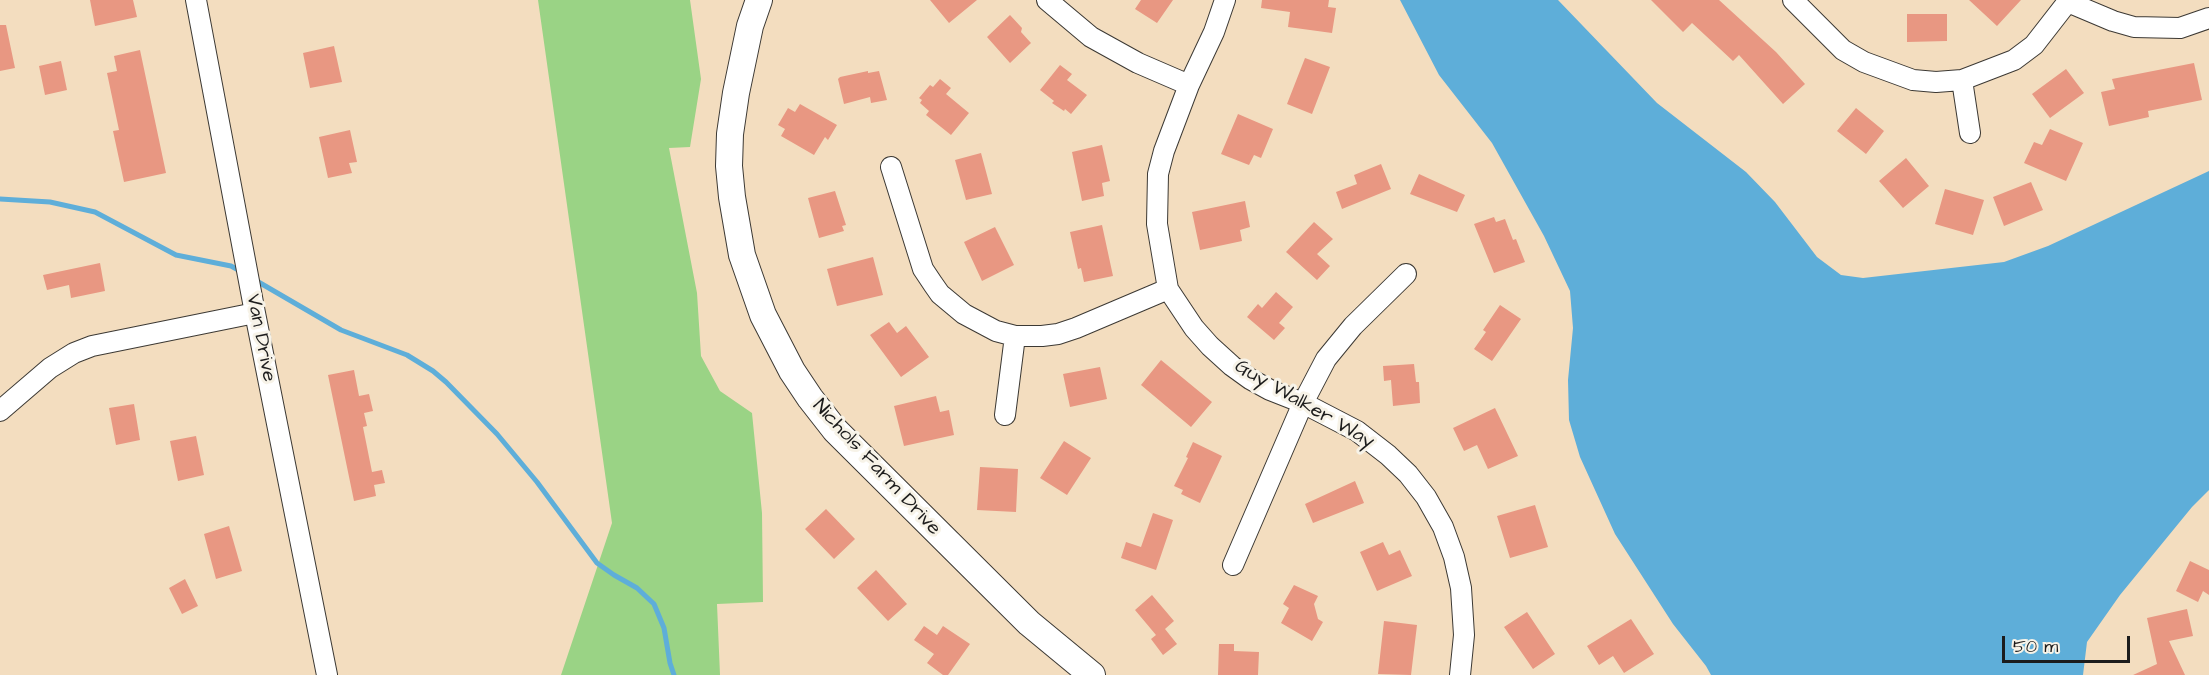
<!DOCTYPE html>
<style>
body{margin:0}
#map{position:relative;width:2209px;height:675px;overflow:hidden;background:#f3ddbf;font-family:"Architects Daughter",sans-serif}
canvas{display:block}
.scale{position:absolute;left:2002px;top:636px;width:128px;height:27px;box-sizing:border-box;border:3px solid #1c1c1c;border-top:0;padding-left:8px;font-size:18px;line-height:21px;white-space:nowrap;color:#1c1c1c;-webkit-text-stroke:4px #f7f3e8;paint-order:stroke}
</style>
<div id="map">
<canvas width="2209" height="675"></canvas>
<div class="scale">50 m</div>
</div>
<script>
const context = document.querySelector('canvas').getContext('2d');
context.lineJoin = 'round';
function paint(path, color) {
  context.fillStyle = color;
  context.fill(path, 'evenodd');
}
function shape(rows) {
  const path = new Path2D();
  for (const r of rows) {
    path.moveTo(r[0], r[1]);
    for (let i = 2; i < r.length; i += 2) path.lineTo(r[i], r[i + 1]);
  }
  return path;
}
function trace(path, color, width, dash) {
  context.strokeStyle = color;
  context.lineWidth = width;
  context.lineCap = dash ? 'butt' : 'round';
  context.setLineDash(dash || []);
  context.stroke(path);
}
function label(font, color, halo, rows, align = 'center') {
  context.font = font + ' "Architects Daughter",sans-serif';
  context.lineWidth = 6;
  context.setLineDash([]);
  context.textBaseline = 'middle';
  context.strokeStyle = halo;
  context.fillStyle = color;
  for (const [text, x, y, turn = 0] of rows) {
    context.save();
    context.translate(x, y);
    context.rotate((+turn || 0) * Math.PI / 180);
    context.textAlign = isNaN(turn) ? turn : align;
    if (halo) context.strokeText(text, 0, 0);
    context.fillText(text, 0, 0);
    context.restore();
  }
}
paint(shape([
 [538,0,690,0,701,79,690,147,669,148,697,293,701,356,720,391,752,413,762,513,763,602,717,604,720,675,561,675,612,523]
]), '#9ad385');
paint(shape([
 [1400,0,1558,0,1657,103,1746,172,1775,202,1817,257,1841,275,1863,278,2004,262,2048,246,2209,171,2209,490,2192,507,2120,595,2087,642,2083,675,1711,675,1706,666,1673,624,1615,534,1580,457,1569,420,1568,380,1573,328,1570,291,1544,236,1492,143,1439,75]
]), '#5eaed9');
trace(shape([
 [0,199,50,202,95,212,176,255,231,266,242,272],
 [255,280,341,330,407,355,433,371,446,382,497,434,537,482,597,563,614,575,637,588,654,604,664,628,670,663,674,675]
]), '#5eaed9', 5);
paint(shape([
 [90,0,133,0,137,17,95,26],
 [930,0,977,0,949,23],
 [1141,0,1173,0,1157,23,1135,9],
 [1262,0,1329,0,1328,7,1336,8,1332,33,1288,27,1290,12,1261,8],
 [1651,0,1719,0,1776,52,1805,84,1783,104,1739,55,1733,61,1692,23,1683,32],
 [1969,0,2021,0,1997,26],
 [1907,14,1947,14,1947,41,1907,42],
 [1010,15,1022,28,1021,32,1031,43,1010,63,987,37],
 [0,25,6,25,15,68,0,71],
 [334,46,342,82,310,88,303,53],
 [140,50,166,173,124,182,113,131,119,130,107,73,117,71,114,56],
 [1305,58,1330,67,1312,114,1287,104],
 [61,61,67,90,45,95,39,66],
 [2194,63,2202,100,2148,111,2149,117,2109,126,2101,92,2115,89,2112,79],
 [1060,65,1072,74,1067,80,1087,95,1071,114,1065,109,1064,111,1052,103,1054,101,1040,90],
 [2066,69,2084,93,2050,118,2032,94],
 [868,71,868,73,879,71,887,100,871,103,870,97,844,104,838,79,840,77],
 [940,79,951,88,946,94,969,113,951,135,926,115,929,111,920,103,922,100,919,98,930,85,933,87],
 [800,104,837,125,828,140,825,137,814,155,781,136,785,129,778,125,788,108,795,112],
 [1856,108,1884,131,1866,154,1837,131],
 [1238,114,1273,129,1261,158,1254,155,1249,165,1221,154],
 [2050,129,2083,143,2066,181,2024,163,2034,142,2042,145],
 [350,130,357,162,349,163,352,173,328,178,319,137],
 [1102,145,1110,181,1102,183,1104,196,1082,201,1072,152],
 [981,153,992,194,966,200,955,160],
 [1906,158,1929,186,1903,208,1879,181],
 [1381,164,1391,189,1342,209,1336,192,1357,184,1354,175],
 [1419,174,1465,195,1457,212,1410,194],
 [2031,182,2043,210,2004,226,1993,197],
 [1945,189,1984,200,1973,235,1935,224],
 [835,191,846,225,842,226,844,231,819,238,808,198],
 [1245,201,1250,227,1240,230,1242,241,1200,250,1192,212],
 [1494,217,1496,222,1505,219,1513,240,1516,239,1525,262,1494,273,1474,224],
 [1314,222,1333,239,1317,254,1330,266,1317,280,1286,252],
 [1102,225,1113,276,1084,282,1081,268,1078,269,1070,232],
 [995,227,1014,265,982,281,964,242],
 [873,257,883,295,837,306,827,269],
 [100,263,105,291,71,298,69,285,47,290,43,275],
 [1276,292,1293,307,1279,323,1285,328,1274,340,1247,317,1258,304,1262,308],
 [1500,305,1521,319,1492,361,1474,349,1486,332,1483,330],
 [889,322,897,333,906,326,929,357,901,377,870,335],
 [1161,360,1212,402,1191,427,1141,385],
 [1414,364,1416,382,1419,382,1420,403,1393,406,1391,380,1384,381,1383,366],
 [1100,367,1107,399,1070,407,1063,374],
 [354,370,359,396,369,394,373,411,364,413,367,426,363,427,372,472,382,470,385,483,374,485,376,496,354,501,328,375],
 [936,396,940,412,949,410,954,435,904,446,894,406],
 [134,404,140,440,116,445,109,408],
 [1495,408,1518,456,1488,469,1477,445,1464,451,1453,428],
 [196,436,204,475,178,481,170,441],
 [1064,441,1091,458,1067,495,1040,478],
 [1193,442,1222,456,1200,503,1181,494,1183,490,1174,486,1188,458,1186,457],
 [980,467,1018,469,1016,512,977,510],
 [1355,481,1364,503,1313,523,1305,504],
 [1535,505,1548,547,1510,558,1497,516],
 [826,509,855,539,834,559,805,529],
 [1153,513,1173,520,1156,570,1121,558,1126,542,1141,547],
 [229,526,242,571,216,579,204,534],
 [1383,542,1389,555,1400,550,1412,576,1377,591,1360,552],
 [2190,561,2209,570,2209,595,2203,591,2198,602,2176,591],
 [876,570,907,604,888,621,857,588],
 [185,579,198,606,182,614,169,588],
 [1294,585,1318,596,1314,604,1318,619,1323,622,1312,641,1281,623,1289,608,1283,604],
 [1152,595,1174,621,1165,629,1177,644,1163,655,1151,639,1156,635,1135,610],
 [2187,609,2193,636,2169,641,2185,675,2133,675,2157,664,2147,618],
 [1527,612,1555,654,1533,669,1504,627],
 [1631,619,1654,654,1624,673,1613,656,1599,665,1587,646],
 [1384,621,1417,625,1411,675,1378,674],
 [924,626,937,635,943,626,970,644,948,675,943,675,927,663,934,654,914,640],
 [1219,644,1234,644,1234,651,1259,652,1258,675,1218,675]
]), '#e89782');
const minor = shape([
 [196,0,255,313,327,675],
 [1047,0,1091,37,1138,63,1189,85],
 [1225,0,1214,32,1189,85,1164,151,1158,174,1157,224,1168,289,1194,328,1210,346,1232,366,1250,379,1270,390,1303,403,1357,431,1388,455,1408,474,1426,497,1443,527,1454,557,1461,588,1464,635,1460,675],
 [1793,0,1843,50,1864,62,1913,80,1936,82,1962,80,2014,60,2034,45,2069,0],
 [2068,2,2113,21,2134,27,2180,28,2209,18],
 [1962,80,1970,133],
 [891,167,923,269,933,284,940,294,964,314,996,331,1015,336,1042,336,1058,334,1076,328,1168,289],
 [0,411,50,368,74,353,92,346,255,313],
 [1005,415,1015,336],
 [1233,565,1303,403,1326,359,1353,326,1406,274]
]);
const tertiary = shape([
 [759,0,750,26,736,93,730,134,729,166,732,197,742,255,763,315,792,371,810,398,835,430,1029,623,1092,675]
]);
trace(minor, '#3c3934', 22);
trace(tertiary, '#3c3934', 28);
trace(minor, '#fff', 20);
trace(tertiary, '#fff', 26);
label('20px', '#1c1c1c', '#f7f3e8', [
 ["Van Drive",260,338,79],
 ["Guy Walker Way",1304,405,30],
 ["Nichols Farm Drive",876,468,47]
]);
</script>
